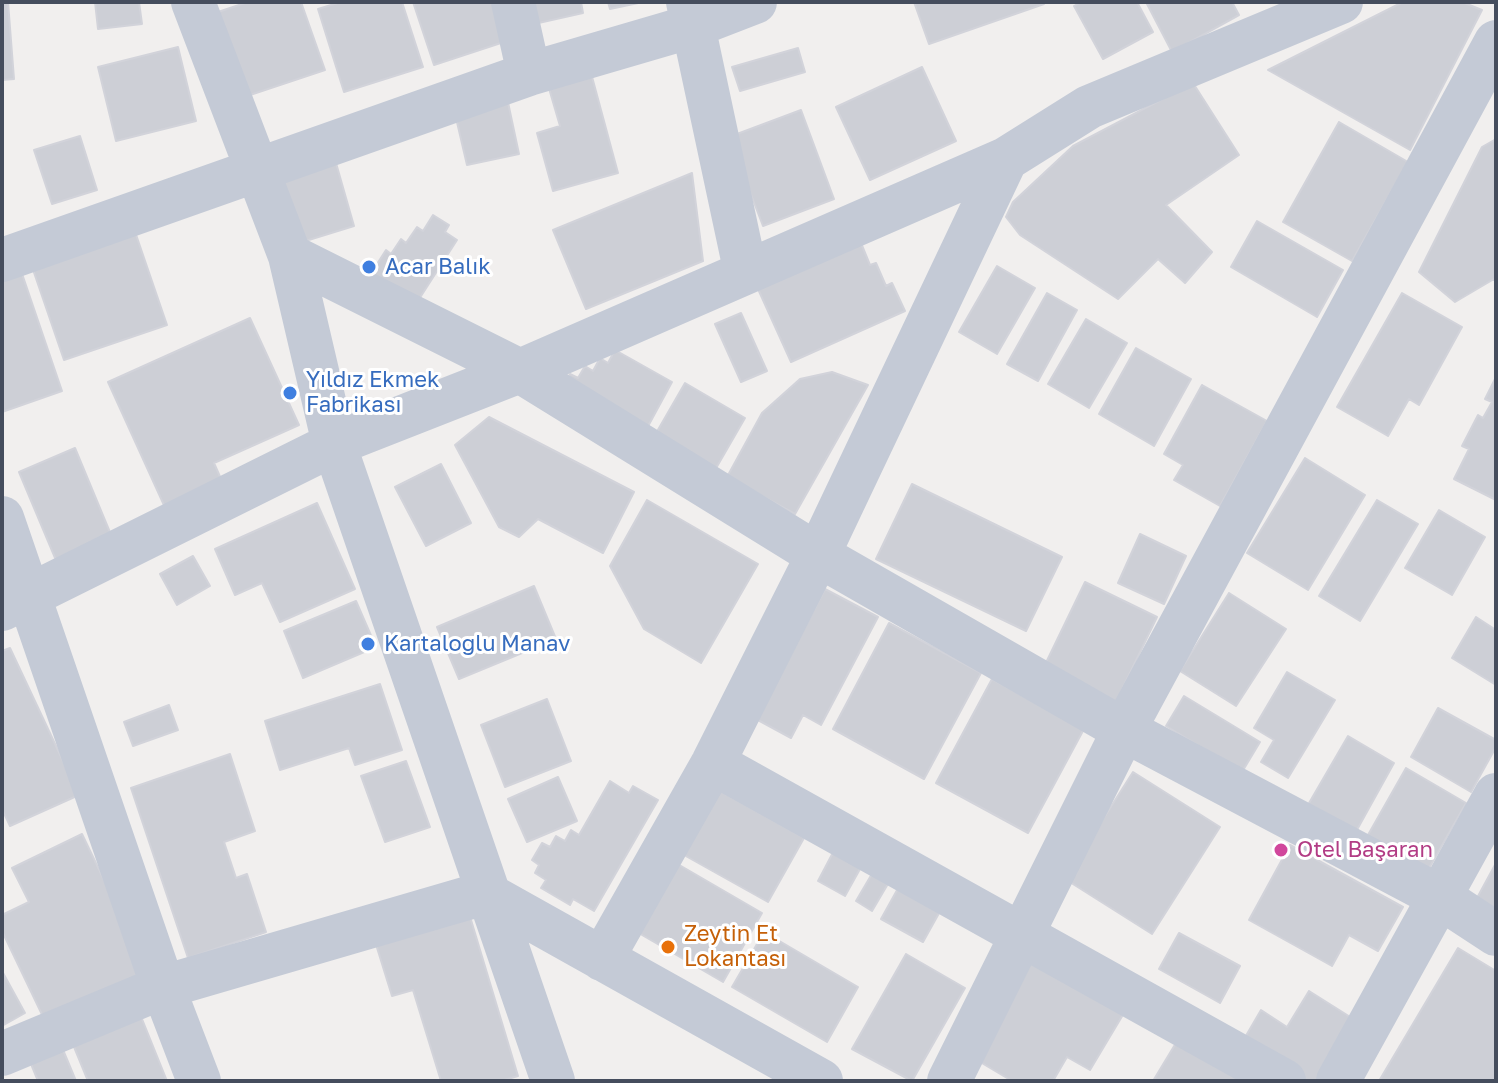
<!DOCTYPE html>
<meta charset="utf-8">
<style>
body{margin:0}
#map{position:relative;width:1498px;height:1083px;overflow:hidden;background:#f1efee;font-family:"Golos Text",sans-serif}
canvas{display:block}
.frame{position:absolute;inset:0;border:4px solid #454d5d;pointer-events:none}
</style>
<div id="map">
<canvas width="1498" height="1083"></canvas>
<div class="frame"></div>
</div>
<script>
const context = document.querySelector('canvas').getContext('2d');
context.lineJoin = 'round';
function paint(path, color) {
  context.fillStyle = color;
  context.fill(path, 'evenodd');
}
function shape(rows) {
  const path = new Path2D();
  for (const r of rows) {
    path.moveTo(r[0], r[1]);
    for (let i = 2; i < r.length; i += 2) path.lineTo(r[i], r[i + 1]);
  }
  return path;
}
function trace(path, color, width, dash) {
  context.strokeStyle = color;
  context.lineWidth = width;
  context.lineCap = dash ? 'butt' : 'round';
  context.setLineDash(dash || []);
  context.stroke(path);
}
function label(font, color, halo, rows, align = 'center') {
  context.font = font + ' "Golos Text",sans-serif';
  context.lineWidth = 6;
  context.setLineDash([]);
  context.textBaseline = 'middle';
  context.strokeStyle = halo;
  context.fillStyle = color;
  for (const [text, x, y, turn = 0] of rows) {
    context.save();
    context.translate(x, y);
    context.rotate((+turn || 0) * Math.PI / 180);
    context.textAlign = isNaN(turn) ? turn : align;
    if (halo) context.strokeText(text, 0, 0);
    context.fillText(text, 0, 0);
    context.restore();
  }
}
const building = shape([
 [2,2,8,2,14,79,2,80,2,2],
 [95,2,139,2,142,24,98,29,95,2],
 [248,2,301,2,325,70,244,97,215,13,248,2],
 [341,2,402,2,423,67,344,92,318,9,341,2],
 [413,2,494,2,507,41,434,65,413,2],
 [529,2,581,2,583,13,534,24,529,2],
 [608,2,643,2,610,9,608,2],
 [914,2,1044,2,1044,4,929,44,914,2],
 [1081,2,1137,2,1153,32,1103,59,1074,6,1081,2],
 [1146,2,1232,2,1239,15,1172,52,1146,2],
 [1403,2,1462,2,1482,10,1410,150,1268,70,1403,2],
 [178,47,196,121,116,141,98,67,178,47],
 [798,48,805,72,740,91,732,67,798,48],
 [922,67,956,141,870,180,836,107,922,67],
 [591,73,618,173,553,191,537,133,560,126,548,85,591,73],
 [1193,83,1239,155,1166,205,1212,252,1185,283,1158,259,1118,299,1020,235,1006,217,1013,202,1073,146,1193,83],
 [506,93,519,154,467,165,453,105,506,93],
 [801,110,834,199,763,226,729,137,801,110],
 [1339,122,1408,162,1352,261,1283,222,1339,122],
 [80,136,97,190,52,204,34,150,80,136],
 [1496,139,1496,282,1494,279,1455,302,1419,272,1482,147,1496,139],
 [334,156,354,226,299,243,280,172,334,156],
 [692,173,703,261,586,309,553,230,692,173],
 [433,215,449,225,445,232,457,240,414,307,363,275,373,260,377,264,386,250,391,254,401,239,406,243,417,227,423,231,433,215],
 [131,220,167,325,64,360,28,255,131,220],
 [1257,221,1343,270,1317,317,1231,267,1257,221],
 [861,243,870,265,876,263,886,286,892,283,905,311,791,362,758,289,861,243],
 [17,259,62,391,2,412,2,264,17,259],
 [997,266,1035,288,997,354,959,332,997,266],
 [1047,293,1077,310,1038,381,1007,364,1047,293],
 [1402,293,1462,327,1419,405,1409,399,1388,436,1337,407,1402,293],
 [741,313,767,371,741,382,715,324,741,313],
 [250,318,299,425,214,463,225,488,168,514,108,382,250,318],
 [1086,319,1127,343,1089,408,1048,384,1086,319],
 [1136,348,1191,379,1154,446,1099,414,1136,348],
 [615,350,672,382,646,430,564,385,570,374,578,378,585,366,593,371,600,358,608,363,615,350],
 [832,372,868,385,795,514,727,477,762,413,800,379,832,372],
 [1495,379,1496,380,1496,500,1454,479,1469,449,1462,446,1478,415,1483,418,1492,402,1485,399,1495,379],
 [685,383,745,418,715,470,655,435,685,383],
 [1202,385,1267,421,1220,506,1174,480,1183,465,1164,454,1202,385],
 [489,417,634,492,603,553,538,519,519,537,499,527,455,445,489,417],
 [75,448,114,542,58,565,19,472,75,448],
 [1305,458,1365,495,1308,590,1247,553,1305,458],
 [441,464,471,523,426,546,395,487,441,464],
 [912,484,1062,557,1026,631,876,559,912,484],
 [647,500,758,564,701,663,644,629,610,566,647,500],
 [1377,500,1418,524,1360,621,1319,596,1377,500],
 [317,503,355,589,280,622,262,583,235,595,215,549,317,503],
 [1439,510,1485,537,1452,595,1405,568,1439,510],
 [1140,534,1186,556,1164,604,1118,583,1140,534],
 [193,556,210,586,177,605,160,574,193,556],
 [1085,582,1157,617,1113,708,1041,673,1085,582],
 [534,586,556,639,459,679,437,627,534,586],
 [825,589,878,617,821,725,803,715,791,738,756,719,825,589],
 [1229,593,1286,629,1236,706,1180,671,1229,593],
 [356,601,376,647,303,678,284,631,356,601],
 [1476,617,1496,630,1496,685,1452,658,1476,617],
 [889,623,981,673,924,779,833,729,889,623],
 [10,648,79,795,10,826,2,809,2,651,10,648],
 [1287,672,1335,700,1288,778,1261,762,1274,740,1254,728,1287,672],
 [992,679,1084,729,1028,833,936,783,992,679],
 [380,684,402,750,355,765,349,748,280,770,265,721,380,684],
 [1184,696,1260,742,1242,772,1166,726,1184,696],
 [547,699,571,761,505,787,481,725,547,699],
 [169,705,178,730,133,746,124,722,169,705],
 [1438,708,1496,740,1496,747,1471,792,1411,757,1438,708],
 [1348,736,1394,763,1353,837,1305,810,1348,736],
 [230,754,255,831,224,842,236,878,247,874,266,932,188,958,131,788,230,754],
 [406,761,430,827,385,842,361,776,406,761],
 [1406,768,1466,803,1424,877,1364,842,1406,768],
 [1133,772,1220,827,1152,934,1065,879,1133,772],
 [558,777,577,821,527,842,508,799,558,777],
 [610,781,629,793,633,786,658,800,594,911,573,899,570,905,541,888,546,880,535,873,539,865,532,860,542,843,550,847,556,836,565,841,571,830,579,835,610,781],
 [711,786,804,838,768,902,675,850,711,786],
 [82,834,150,976,47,1025,2,931,2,915,29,902,12,868,82,834],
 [837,845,865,860,845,896,818,881,837,845],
 [1290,845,1403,907,1378,951,1349,935,1332,966,1249,920,1290,845],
 [669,859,762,913,723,982,630,928,669,859],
 [1496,863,1496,909,1477,898,1496,863],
 [876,867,892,877,872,911,856,901,876,867],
 [901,883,943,906,923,942,881,919,901,883],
 [468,910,518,1076,501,1081,441,1081,413,990,392,996,374,938,468,910],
 [764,932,858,987,827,1042,732,987,764,932],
 [1179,933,1240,966,1220,1003,1159,969,1179,933],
 [1458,948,1496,971,1496,1081,1379,1081,1458,948],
 [906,954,965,988,912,1081,852,1049,906,954],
 [1029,956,1124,1013,1090,1070,1067,1057,1053,1081,1012,1081,970,1056,1029,956],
 [2,971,25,1013,2,1026,2,971],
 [1309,991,1355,1020,1317,1081,1296,1081,1240,1046,1261,1010,1287,1027,1309,991],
 [140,1014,167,1081,88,1081,72,1042,140,1014],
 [1179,1038,1241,1076,1238,1081,1153,1081,1179,1038],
 [61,1045,76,1081,38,1081,29,1059,61,1045]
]);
paint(building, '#cdcfd6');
trace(building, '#d2d3da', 2);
trace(shape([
 [193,2,290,256,334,444,553,1081],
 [513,2,529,74],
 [688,2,745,269],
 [290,256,520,371,818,555,1124,730,1438,896,1496,934],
 [2,260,529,74,693,26,755,2],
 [2,518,163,987,199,1081],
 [2,609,334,444,520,371,1006,159,1089,107,1341,2],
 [713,763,1284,1081],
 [602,959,713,763,818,555,1006,159],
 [2,1054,163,987,485,893,821,1081],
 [949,1081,1124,730,1496,42],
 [1338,1081,1496,795]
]), '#c4cad6', 44);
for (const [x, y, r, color] of [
 [369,267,8,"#3f7fe0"],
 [290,393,8,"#3f7fe0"],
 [368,644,8,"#3f7fe0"],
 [1281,850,8,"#d1479c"],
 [668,947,8,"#e8710a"]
]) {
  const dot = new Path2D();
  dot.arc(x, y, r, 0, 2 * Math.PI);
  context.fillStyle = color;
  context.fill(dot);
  trace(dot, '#fff', 3);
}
label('22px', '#366cbe', '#fff', [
 ["Acar Balık",385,267],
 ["Yıldız Ekmek",306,380],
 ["Fabrikası",306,405],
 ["Kartaloğlu Manav",384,644]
], 'left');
label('22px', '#b23c85', '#fff', [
 ["Otel Başaran",1297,850]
], 'left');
label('22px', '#c56008', '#fff', [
 ["Zeytin Et",684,934],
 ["Lokantası",684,959]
], 'left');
</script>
